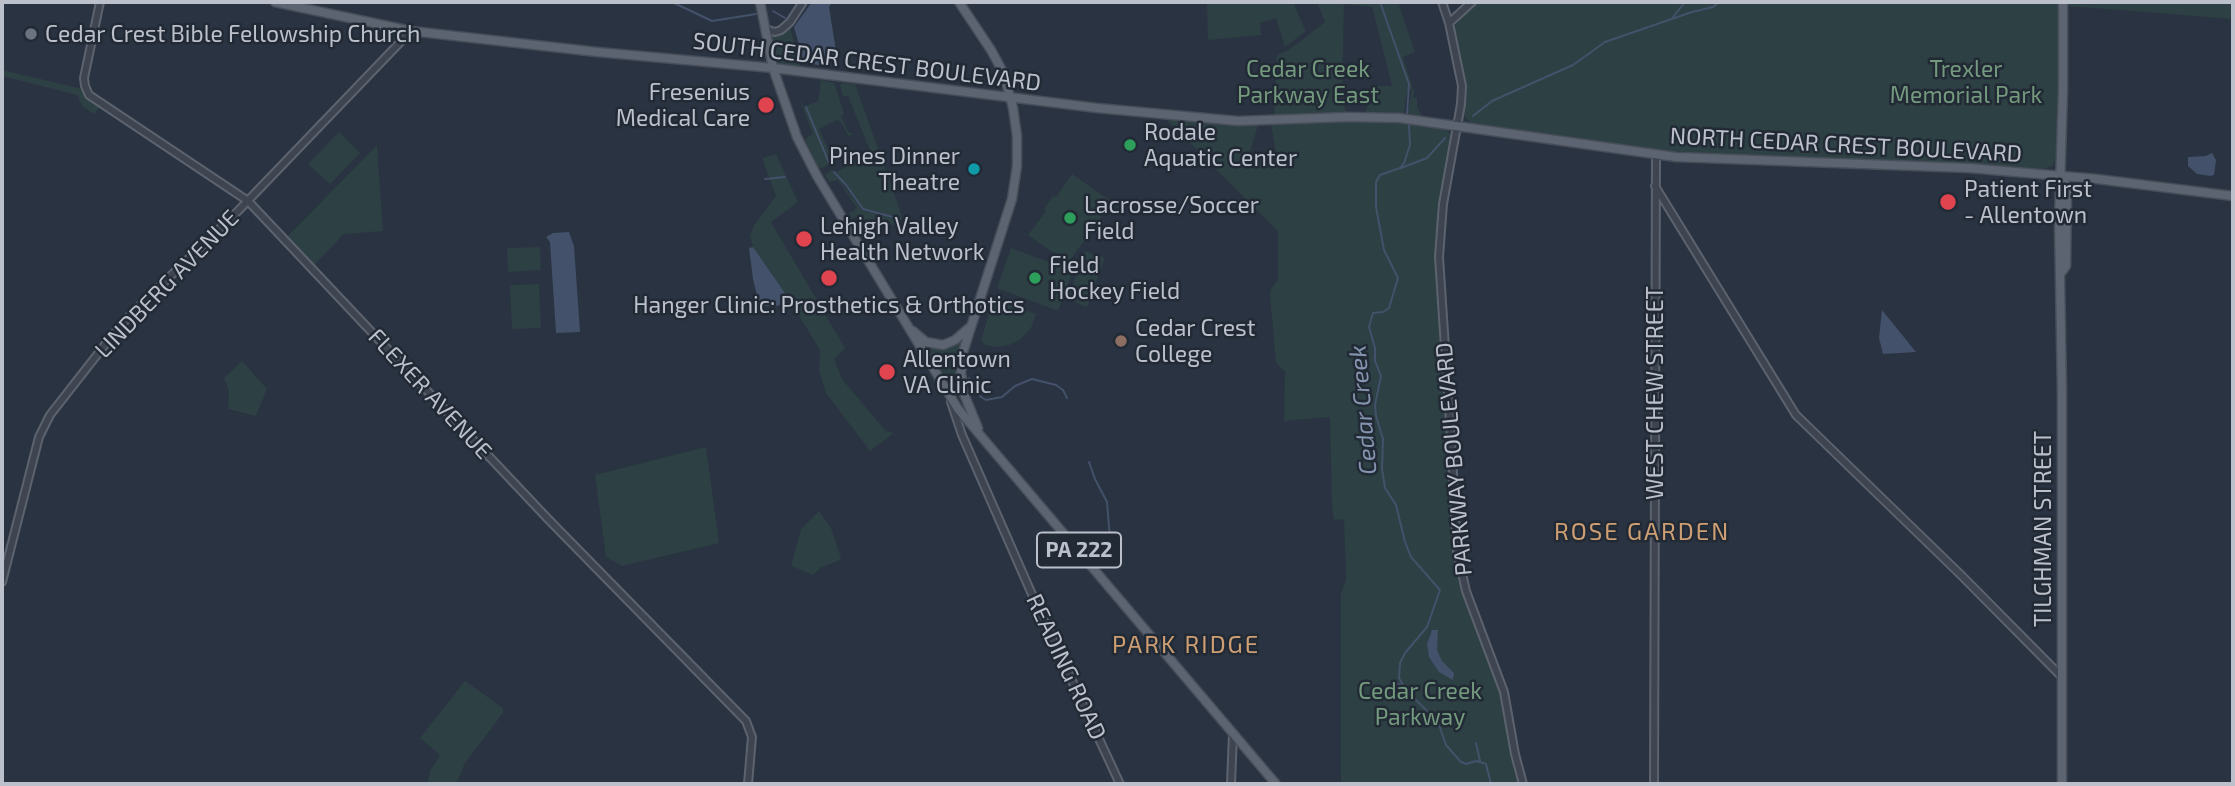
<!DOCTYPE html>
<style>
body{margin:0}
#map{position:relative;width:2235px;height:786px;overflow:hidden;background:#2a3341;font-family:"Exo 2",sans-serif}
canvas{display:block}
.frame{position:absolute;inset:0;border:4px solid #bbc0cb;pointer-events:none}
</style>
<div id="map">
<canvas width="2235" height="786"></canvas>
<div class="frame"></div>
</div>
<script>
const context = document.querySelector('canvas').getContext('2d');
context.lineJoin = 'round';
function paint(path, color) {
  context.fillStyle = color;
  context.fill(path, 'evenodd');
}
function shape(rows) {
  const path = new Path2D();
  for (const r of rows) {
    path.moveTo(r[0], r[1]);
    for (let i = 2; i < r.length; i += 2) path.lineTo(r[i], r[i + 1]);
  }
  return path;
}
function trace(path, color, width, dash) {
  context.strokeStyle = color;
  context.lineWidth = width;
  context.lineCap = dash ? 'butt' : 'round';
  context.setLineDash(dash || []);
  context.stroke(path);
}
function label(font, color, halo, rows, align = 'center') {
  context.font = font + ' "Exo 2",sans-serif';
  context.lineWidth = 5;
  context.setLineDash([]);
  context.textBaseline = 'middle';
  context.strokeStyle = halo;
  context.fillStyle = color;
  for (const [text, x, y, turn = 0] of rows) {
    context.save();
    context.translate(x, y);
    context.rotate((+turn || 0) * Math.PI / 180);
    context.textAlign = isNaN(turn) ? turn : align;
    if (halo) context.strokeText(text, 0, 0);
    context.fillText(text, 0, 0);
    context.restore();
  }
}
paint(shape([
 [1207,2,1299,2,1294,5,1306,31,1285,47,1276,18,1260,23,1261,35,1208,40],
 [1317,2,1398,2,1415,52,1403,57,1414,92,1413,97,1417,98,1417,107,1422,116,1408,113,1412,89,1407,91,1404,114,1365,112,1378,86,1392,86,1372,7,1344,4,1342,95,1346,113,1274,117,1277,55,1289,50,1325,22],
 [1475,2,2059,2,2057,157,2052,166,2043,169,1967,163,1710,155,1654,149,1471,123,1464,116,1467,87,1454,28,1456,24],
 [2069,2,2233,2,2233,19,2068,6],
 [790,27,800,66,777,63,770,34],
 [2,70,83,89,89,101,100,107,94,114,83,107,77,95,2,76],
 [821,80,834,83,844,113,841,116,848,132,852,133,851,136,848,135,841,122,837,120,819,129,834,162,822,168,818,167,805,139,813,134,798,95,804,107,818,101],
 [842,83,855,84,902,216,898,226,855,217,849,220,848,214,857,208,838,180,829,182,825,175,832,170,862,210,900,220,880,212,864,209,836,172,871,153,848,96,843,96,840,85],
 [1163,116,1209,123,1258,125,1250,152,1266,162,1276,154,1271,124,1352,120,1375,121,1444,128,1450,134,1450,144,1436,233,1436,261,1455,562,1457,577,1501,694,1514,771,1518,784,1341,784,1341,593,1346,580,1344,519,1334,520,1332,506,1330,417,1284,421,1285,372,1276,363,1270,295,1271,289,1278,280,1278,231],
 [339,132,360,153,330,184,308,164],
 [377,145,383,231,344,234,314,265,287,237],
 [776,154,798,202,771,222,845,348,834,359,842,379,886,431,894,433,870,451,826,393,819,371,820,350,785,293,753,247,750,236,754,225,776,196,762,158],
 [1072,174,1112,202,1068,263,1028,235,1046,211,1044,209,1053,196,1056,197],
 [540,247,541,270,508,272,507,248],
 [1011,248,1073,271,1058,311,997,288],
 [1085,251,1105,258,1087,307,1067,299],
 [539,284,541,328,512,329,510,285],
 [997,300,1036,314,1031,328,1021,339,1009,345,997,347,985,345,981,340,992,304],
 [962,340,957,364,961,401,925,345,934,348,946,348],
 [242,361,267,389,256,416,228,409,229,391,224,378],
 [706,447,719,543,622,566,606,557,595,475],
 [819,511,831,528,841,558,840,560,820,568,813,575,791,566,801,529],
 [465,681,499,705,503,709,503,713,465,763,456,784,430,784,428,782,430,771,440,755,420,738]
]), '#2d4043');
paint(shape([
 [812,2,832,2,829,7,836,51,826,66,804,63,794,27],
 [2212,153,2216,160,2214,175,2210,176,2197,174,2188,166,2188,157,2206,156],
 [569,232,574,246,580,332,556,333,550,242,546,237,553,233],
 [753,247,785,293,785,303,777,306,766,306,759,304,753,279,749,248],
 [1882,310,1916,352,1883,354,1879,338],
 [1432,630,1438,630,1437,650,1442,661,1454,673,1453,680,1439,672,1429,657,1427,644]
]), '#43516a');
trace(shape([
 [672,2,712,21,756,14],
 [1380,2,1409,84,1407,115],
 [773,11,785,18],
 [1673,17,1685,2],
 [806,107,829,163],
 [1473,116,1492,101,1573,65,1605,42,1692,12,1713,7,1719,2],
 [1409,124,1410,145,1404,163,1400,168,1380,175,1376,182,1376,207,1384,250,1398,278,1389,308,1383,312,1373,313,1369,327,1375,348,1375,361,1381,376,1375,405,1376,416,1383,439,1382,469,1385,488,1396,505,1405,542,1411,557,1440,590,1427,627,1405,653,1400,663,1399,678,1406,690,1438,722,1446,745,1461,762,1466,764,1476,761,1486,764,1491,784],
 [1401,168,1427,158,1445,138],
 [834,172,846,185,863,209,900,219],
 [765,179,785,177],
 [969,378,981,397,986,400,1002,397,1015,386,1032,379,1056,385,1063,390,1067,398],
 [1089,462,1095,479,1107,502,1112,563],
 [1393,682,1402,685],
 [1476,743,1480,761]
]), '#43516a', 2);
const minor = shape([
 [100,2,84,78,85,86,89,95,248,201,548,519,746,721,752,737,748,784],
 [1442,2,1449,23,1462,86,1461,104,1443,204,1439,257,1452,453,1457,551,1466,591,1504,692,1515,754,1523,784],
 [1449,23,1472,2],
 [765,29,775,32,781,30,790,22,803,2],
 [1655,186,1796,415,1961,575,2062,677],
 [951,402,962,435,1034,599,1120,784],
 [2,582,39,437,50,415,111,337,131,314,238,211,411,31],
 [1231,784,1233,734],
 [1654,784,1656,154]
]);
const major = shape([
 [275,2,411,31,597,52,773,68,1097,108,1238,121,1348,117,1399,118,1676,157,1969,168,2097,179,2233,196],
 [760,2,773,68,797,137,817,176,958,409,1276,784],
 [959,2,991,50,1004,74,1013,108,1017,136,1017,166,1012,199,963,352,961,373,964,394,978,428],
 [2061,273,2066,266,2067,187,2061,176],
 [913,331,926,342,943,345,955,340,970,327],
 [2062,784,2062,393,2059,221,2063,89,2063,2]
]);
trace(minor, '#5c636e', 10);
trace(major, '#474e5a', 11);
trace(minor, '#3e4551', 6);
trace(major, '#5c6471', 8);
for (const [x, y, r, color] of [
 [31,34,7,"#6b7280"],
 [766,105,9,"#e0444e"],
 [1130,145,7,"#2e9e5b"],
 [974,169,7,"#0f9aa8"],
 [1948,202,9,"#e0444e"],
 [1070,218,7,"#2e9e5b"],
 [804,239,9,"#e0444e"],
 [829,278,9,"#e0444e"],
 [1035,278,7,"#2e9e5b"],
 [1121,341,7,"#8d6e63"],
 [887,372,9,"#e0444e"]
]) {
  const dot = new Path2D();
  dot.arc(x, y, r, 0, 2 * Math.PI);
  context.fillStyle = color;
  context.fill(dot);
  trace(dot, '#222a36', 2.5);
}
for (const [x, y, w] of [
 [1079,550,84]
]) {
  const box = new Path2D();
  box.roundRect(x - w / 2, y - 17.5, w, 35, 5);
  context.fillStyle = '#222a36';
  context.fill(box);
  trace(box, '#bbc0cb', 2);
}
label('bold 21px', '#bbc0cb', null, [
 ["PA 222",1079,550]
]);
label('23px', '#bbc0cb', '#222a36', [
 ["Cedar Crest Bible Fellowship Church",45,34],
 ["Fresenius",750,92,"right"],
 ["Medical Care",750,118,"right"],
 ["Rodale",1144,132],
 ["Aquatic Center",1144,158],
 ["Pines Dinner",960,156,"right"],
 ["Theatre",960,182,"right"],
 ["Patient First",1964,189],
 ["- Allentown",1964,215],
 ["Lacrosse/Soccer",1084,205],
 ["Field",1084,231],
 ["Lehigh Valley",820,226],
 ["Health Network",820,252],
 ["Field",1049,265],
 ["Hockey Field",1049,291],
 ["Hanger Clinic: Prosthetics & Orthotics",829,305,"center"],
 ["Cedar Crest",1135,328],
 ["College",1135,354],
 ["Allentown",903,359],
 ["VA Clinic",903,385]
], 'left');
label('23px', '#bbc0cb', '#222a36', [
 ["SOUTH CEDAR CREST BOULEVARD",867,62,7],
 ["NORTH CEDAR CREST BOULEVARD",1846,145,3],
 ["LINDBERG AVENUE",167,284,-46],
 ["WEST CHEW STREET",1655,393,-90],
 ["FLEXER AVENUE",430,394,47],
 ["PARKWAY BOULEVARD",1454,459,-95],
 ["TILGHMAN STREET",2043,529,-90],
 ["READING ROAD",1066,667,65]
]);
label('23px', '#749a7e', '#222a36', [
 ["Cedar Creek",1308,69],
 ["Parkway East",1308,95],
 ["Trexler",1966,69],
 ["Memorial Park",1966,95],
 ["Cedar Creek",1420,691],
 ["Parkway",1420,717]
]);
label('italic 24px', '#8595af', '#222a36', [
 ["Cedar Creek",1363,410,-95]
]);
context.letterSpacing = '2px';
label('24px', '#cd9f73', '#222a36', [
 ["ROSE GARDEN",1642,532],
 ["PARK RIDGE",1186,645]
]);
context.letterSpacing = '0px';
</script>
